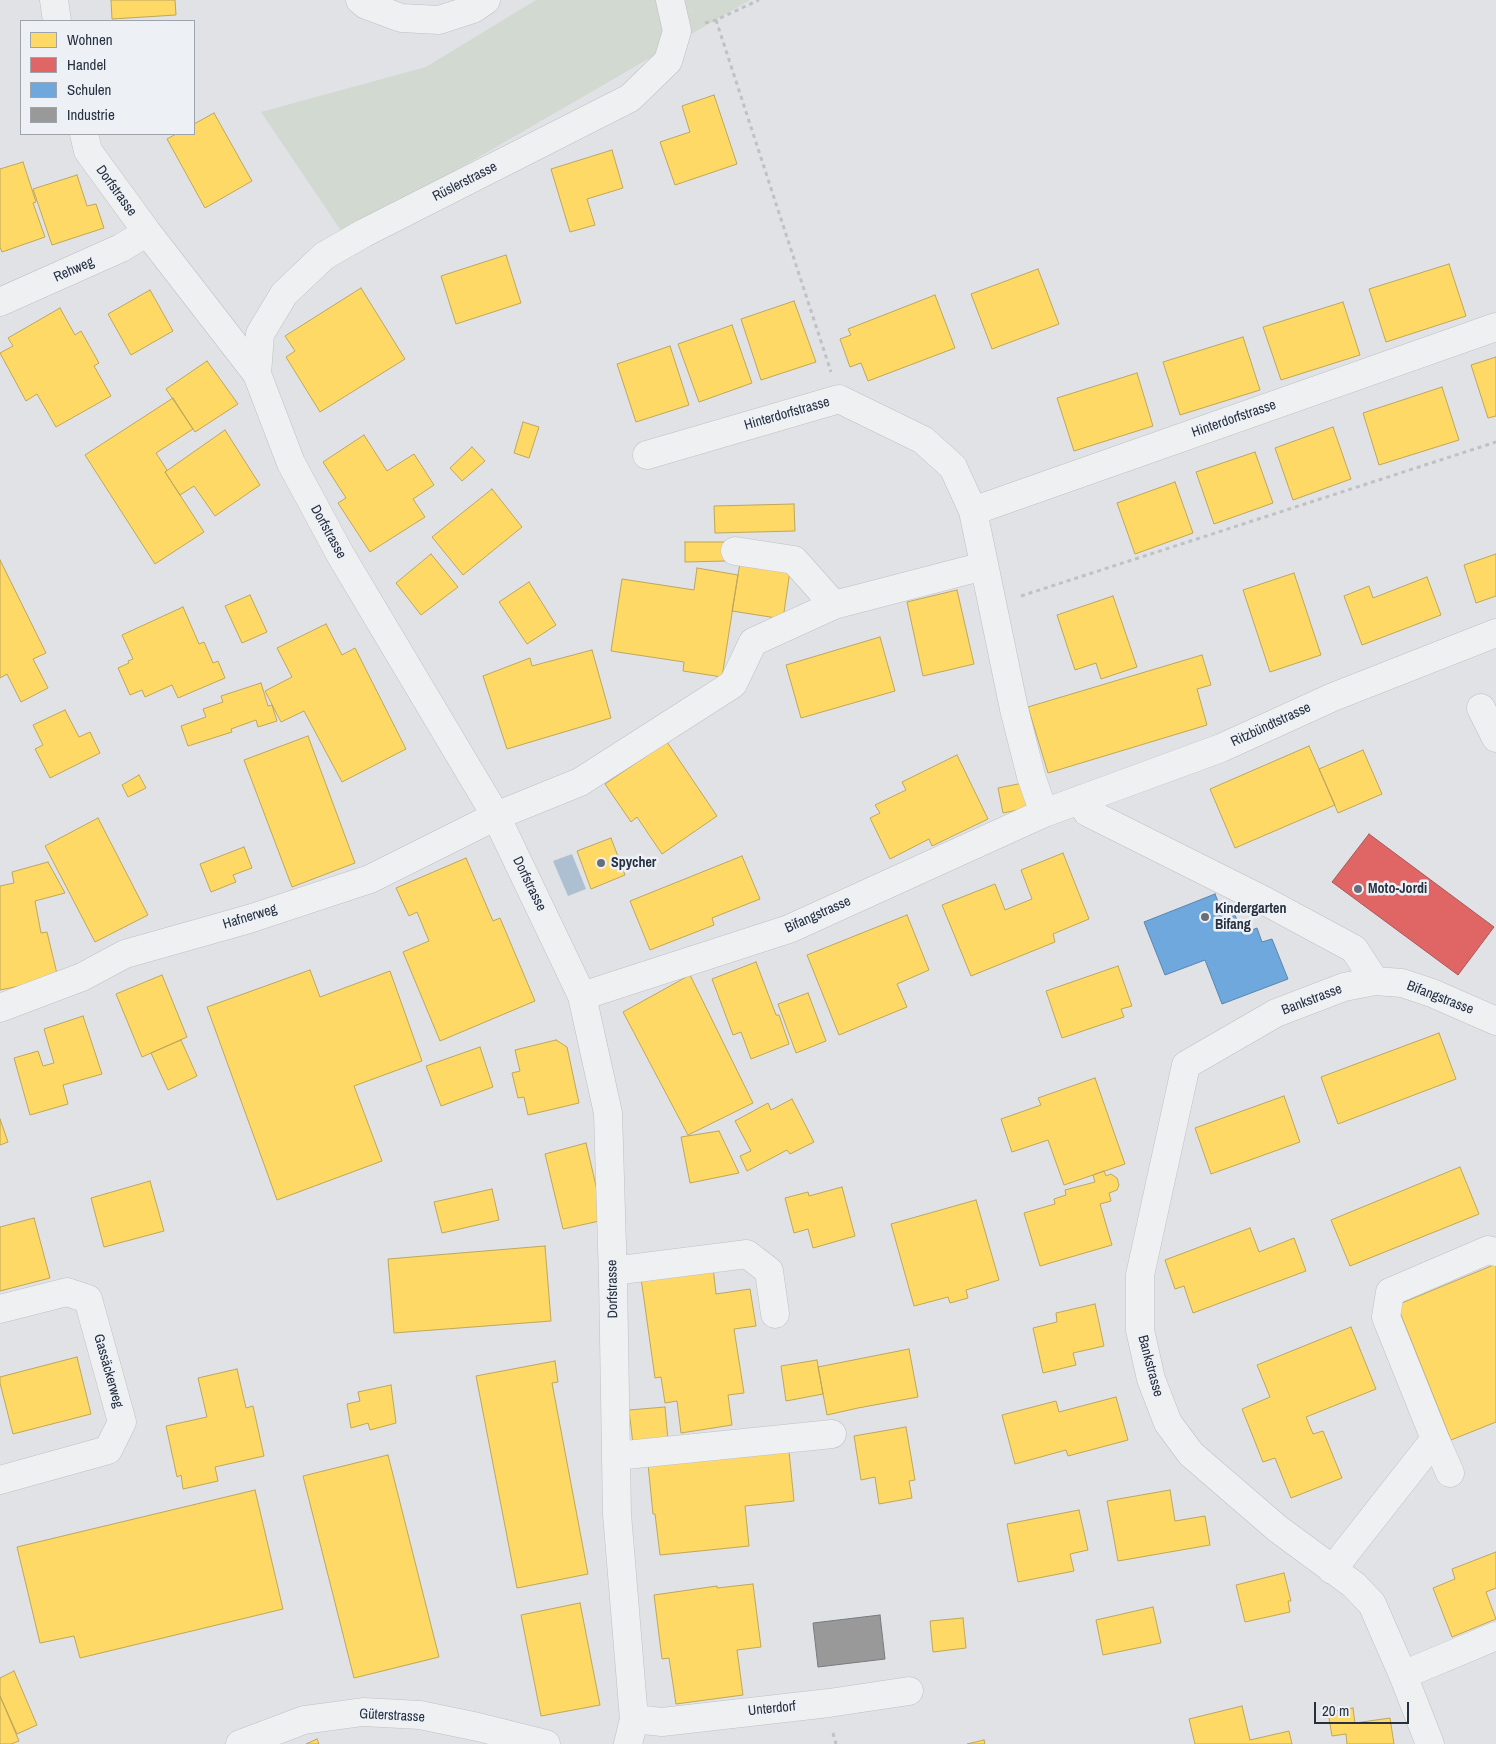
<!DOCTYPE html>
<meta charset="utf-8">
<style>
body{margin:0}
#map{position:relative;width:1496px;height:1744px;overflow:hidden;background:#e0e2e5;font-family:"Archivo Narrow",sans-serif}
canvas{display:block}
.legend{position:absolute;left:20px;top:20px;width:175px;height:115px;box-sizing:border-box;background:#edf1f6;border:1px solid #9da4ad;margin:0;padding:6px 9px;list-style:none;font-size:15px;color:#26303f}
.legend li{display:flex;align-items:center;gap:10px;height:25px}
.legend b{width:25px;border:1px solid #9da4ad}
.scale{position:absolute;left:1314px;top:1702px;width:95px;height:22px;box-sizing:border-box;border:2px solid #26303f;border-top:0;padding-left:6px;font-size:15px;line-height:18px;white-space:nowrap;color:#26303f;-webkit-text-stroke:4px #edf1f6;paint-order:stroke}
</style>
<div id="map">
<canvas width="1496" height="1744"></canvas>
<ul class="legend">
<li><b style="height:14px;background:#ffd966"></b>Wohnen</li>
<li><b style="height:14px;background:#e06666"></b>Handel</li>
<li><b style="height:14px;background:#6fa8dc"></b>Schulen</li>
<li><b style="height:14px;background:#999"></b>Industrie</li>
</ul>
<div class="scale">20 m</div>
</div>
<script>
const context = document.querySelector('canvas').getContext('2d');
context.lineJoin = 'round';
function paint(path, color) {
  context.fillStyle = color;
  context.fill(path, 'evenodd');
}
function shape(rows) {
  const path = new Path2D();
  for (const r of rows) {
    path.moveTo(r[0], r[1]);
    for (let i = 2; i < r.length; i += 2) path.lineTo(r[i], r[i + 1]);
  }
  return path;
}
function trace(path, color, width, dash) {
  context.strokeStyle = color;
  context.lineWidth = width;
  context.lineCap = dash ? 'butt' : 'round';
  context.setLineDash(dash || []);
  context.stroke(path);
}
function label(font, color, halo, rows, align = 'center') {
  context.font = font + ' "Archivo Narrow",sans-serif';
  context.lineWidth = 5;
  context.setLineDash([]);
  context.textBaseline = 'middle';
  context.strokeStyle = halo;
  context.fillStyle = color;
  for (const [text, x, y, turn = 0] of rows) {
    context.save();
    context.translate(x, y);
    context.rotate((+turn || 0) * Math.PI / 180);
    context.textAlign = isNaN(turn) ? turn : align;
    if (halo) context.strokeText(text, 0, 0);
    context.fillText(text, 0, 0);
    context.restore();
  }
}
paint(shape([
 [536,0,750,0,344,235,261,112,426,67]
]), '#d1d9d0');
paint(shape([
 [572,854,586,889,568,896,553,861]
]), '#adc0d2');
const homes = shape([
 [111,0,175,0,176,15,112,19,111,0],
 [714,95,737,164,675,185,660,142,690,132,682,106,714,95],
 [214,113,252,181,205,208,167,139,176,134,194,134,194,124,214,113],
 [612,150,623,188,587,199,595,225,570,232,551,169,612,150],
 [23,162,36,202,33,203,45,237,2,252,0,247,0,169,23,162],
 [77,175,87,206,96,204,104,228,52,245,33,189,77,175],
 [506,255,521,303,456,324,441,276,506,255],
 [1449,264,1466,316,1386,342,1369,289,1449,264],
 [1038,269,1059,324,992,349,971,294,1038,269],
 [361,288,405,359,320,412,286,357,295,351,285,336,361,288],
 [150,290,173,331,131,355,108,314,150,290],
 [935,295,955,348,868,381,861,363,850,367,840,339,851,335,848,329,935,295],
 [794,301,816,362,761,380,741,319,794,301],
 [1343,302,1360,355,1281,380,1263,327,1343,302],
 [60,308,75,335,81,331,99,363,94,366,111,396,56,427,37,394,26,401,0,353,13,346,8,338,60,308],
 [732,325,752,383,699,402,678,344,732,325],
 [1243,337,1260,390,1180,415,1163,362,1243,337],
 [670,346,689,405,636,422,617,364,670,346],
 [1496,357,1496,416,1488,418,1471,365,1496,357],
 [207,361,238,404,195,432,166,389,207,361],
 [1137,373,1153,426,1074,451,1057,398,1137,373],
 [1442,387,1459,440,1379,465,1363,413,1442,387],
 [173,398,193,429,156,453,167,470,165,472,204,532,155,564,85,455,173,398],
 [523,422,539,427,529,458,514,453,523,422],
 [1333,427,1351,479,1293,500,1275,448,1333,427],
 [225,430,260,485,215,516,194,486,180,495,165,472,225,430],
 [364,435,387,471,414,454,434,485,413,499,425,517,370,552,338,503,346,498,323,462,364,435],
 [472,447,485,461,462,481,450,468,472,447],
 [1255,452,1273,503,1214,524,1196,472,1255,452],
 [1175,482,1193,533,1135,554,1117,503,1175,482],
 [492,489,522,527,463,575,432,537,492,489],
 [794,504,795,531,715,533,714,506,794,504],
 [685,542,725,542,725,561,685,562,685,542],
 [431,554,458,587,421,615,396,583,431,554],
 [1496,554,1496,596,1476,603,1464,565,1496,554],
 [0,560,46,653,33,659,48,688,21,702,7,674,0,678,0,560],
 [740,563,790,571,783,619,732,611,740,563],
 [697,568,738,575,722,677,683,671,684,662,611,651,622,579,694,590,697,568],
 [1294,573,1321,655,1270,672,1243,590,1294,573],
 [1427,577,1441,615,1362,645,1344,596,1369,586,1373,598,1427,577],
 [529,582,556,625,527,644,499,602,529,582],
 [957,590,974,664,923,676,907,602,957,590],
 [250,595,267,632,242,643,225,606,250,595],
 [1113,596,1137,667,1101,679,1096,663,1075,670,1057,615,1113,596],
 [183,607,199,644,204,642,213,663,218,661,225,678,178,698,172,685,145,697,142,690,130,695,118,668,129,663,128,661,133,659,122,635,183,607],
 [326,624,342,655,355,648,406,749,342,782,304,711,281,722,265,691,292,677,277,648,326,624],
 [880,637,895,691,801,718,786,665,880,637],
 [592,650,611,718,507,749,483,676,530,658,532,666,592,650],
 [1202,655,1211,685,1197,689,1207,725,1048,773,1028,707,1202,655],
 [261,683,268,706,272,705,277,721,258,727,256,720,231,729,232,732,188,746,181,726,206,717,203,709,223,702,221,696,261,683],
 [65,710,79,737,90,732,100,753,50,778,35,749,43,745,33,725,65,710],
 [308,736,355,863,292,887,244,760,308,736],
 [667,742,717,816,662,854,637,817,631,822,605,784,667,742],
 [1309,746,1335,805,1235,848,1210,789,1309,746],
 [1363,750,1382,794,1338,813,1319,769,1363,750],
 [957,755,988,819,932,846,929,839,890,859,870,818,880,813,875,805,906,790,902,782,957,755],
 [139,775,146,788,128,797,122,785,139,775],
 [1023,783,1027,808,1003,813,998,788,1023,783],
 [98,818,148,915,95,942,45,846,98,818],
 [611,838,625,875,591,889,577,851,611,838],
 [244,847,252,868,233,875,236,882,211,892,200,864,244,847],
 [1063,853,1089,919,1053,934,1055,942,971,976,942,905,995,884,1005,910,1032,899,1021,870,1063,853],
 [742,856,760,899,712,918,714,925,650,950,630,901,742,856],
 [466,858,493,921,500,918,535,1001,440,1041,403,952,429,941,417,912,409,916,396,888,466,858],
 [48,862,65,893,35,901,41,933,47,932,58,978,0,990,0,886,14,883,12,872,48,862],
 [907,915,929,970,897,984,907,1007,839,1035,807,955,907,915],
 [756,962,776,1015,779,1015,789,1044,751,1059,741,1032,733,1035,712,979,756,962],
 [1118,966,1132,1006,1121,1009,1124,1017,1062,1038,1046,991,1118,966],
 [310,970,320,997,390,971,422,1061,354,1086,382,1161,277,1200,207,1007,310,970],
 [162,975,187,1037,142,1057,116,994,162,975],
 [690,975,753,1103,688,1135,623,1012,690,975],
 [808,993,826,1041,796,1053,778,1004,808,993],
 [83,1016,102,1074,63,1085,68,1104,30,1115,14,1058,38,1051,43,1066,54,1063,44,1029,83,1016],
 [1439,1033,1456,1079,1338,1124,1321,1077,1439,1033],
 [181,1040,197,1076,168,1090,151,1053,181,1040],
 [556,1040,567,1047,579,1103,528,1115,524,1097,518,1098,512,1073,520,1071,515,1050,556,1040],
 [480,1047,493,1087,441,1106,426,1066,480,1047],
 [1095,1078,1125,1164,1064,1185,1048,1140,1012,1152,1001,1119,1041,1105,1038,1098,1095,1078],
 [1284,1096,1300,1142,1211,1174,1195,1128,1284,1096],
 [792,1099,814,1142,790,1154,787,1150,747,1171,740,1156,751,1151,735,1121,768,1103,771,1110,792,1099],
 [0,1119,8,1142,0,1145,0,1119],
 [719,1131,739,1173,690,1183,681,1137,719,1131],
 [586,1143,604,1220,563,1229,545,1154,586,1143],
 [1460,1167,1479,1214,1350,1266,1331,1220,1460,1167],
 [1104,1171,1106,1176,1111,1174,1117,1178,1119,1185,1117,1190,1109,1193,1111,1201,1100,1204,1112,1245,1040,1266,1024,1213,1055,1204,1054,1199,1066,1195,1065,1190,1095,1182,1093,1175,1104,1171],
 [150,1181,164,1231,104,1247,91,1198,150,1181],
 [842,1187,855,1236,813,1248,808,1229,794,1233,785,1198,808,1192,809,1196,842,1187],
 [492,1189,499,1220,442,1233,434,1202,492,1189],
 [976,1200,999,1280,966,1290,968,1298,950,1303,948,1297,914,1306,891,1224,976,1200],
 [34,1218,50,1278,0,1291,0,1227,34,1218],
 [1250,1228,1259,1252,1294,1238,1306,1271,1193,1313,1184,1286,1175,1289,1165,1260,1250,1228],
 [545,1246,551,1321,394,1333,388,1259,545,1246],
 [1496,1264,1496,1422,1451,1440,1397,1305,1496,1264],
 [713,1267,716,1294,750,1289,756,1326,734,1329,744,1393,728,1395,732,1425,681,1433,677,1401,665,1403,661,1377,655,1378,641,1278,713,1267],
 [1095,1304,1104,1346,1073,1353,1076,1365,1043,1373,1033,1328,1057,1322,1056,1313,1095,1304],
 [1351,1327,1376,1389,1306,1417,1313,1434,1323,1431,1342,1478,1291,1498,1275,1458,1263,1462,1242,1409,1270,1397,1257,1365,1351,1327],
 [909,1349,918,1397,858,1408,827,1415,818,1367,909,1349],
 [77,1357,91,1414,13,1434,0,1383,0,1377,77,1357],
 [817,1360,823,1394,786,1401,781,1366,817,1360],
 [555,1361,558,1382,552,1383,588,1574,517,1588,476,1376,555,1361],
 [237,1369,246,1408,253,1406,264,1456,215,1467,218,1481,183,1489,181,1475,177,1477,166,1426,207,1417,198,1378,237,1369],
 [391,1385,396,1423,370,1430,368,1423,351,1428,347,1404,360,1401,358,1392,391,1385],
 [1116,1397,1128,1440,1068,1456,1066,1450,1015,1464,1002,1415,1056,1401,1059,1412,1116,1397],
 [665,1407,668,1440,633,1444,629,1410,665,1407],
 [906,1427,915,1480,909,1481,912,1498,879,1504,875,1477,861,1480,854,1436,906,1427],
 [789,1451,794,1501,745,1506,749,1546,660,1555,655,1514,653,1514,648,1464,789,1451],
 [388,1455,439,1657,354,1678,303,1476,388,1455],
 [255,1490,283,1609,80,1658,74,1636,40,1643,17,1547,255,1490],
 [1170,1490,1175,1521,1205,1516,1210,1545,1118,1561,1107,1501,1170,1490],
 [1079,1510,1088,1550,1070,1554,1074,1571,1018,1582,1007,1524,1079,1510],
 [1496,1552,1496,1588,1486,1592,1496,1619,1452,1637,1433,1588,1455,1579,1452,1569,1496,1552],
 [1284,1573,1291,1601,1288,1601,1290,1612,1245,1622,1236,1585,1284,1573],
 [753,1584,761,1647,737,1650,743,1695,676,1704,669,1658,662,1659,654,1595,717,1586,717,1588,753,1584],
 [580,1603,600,1705,541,1716,521,1615,580,1603],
 [1153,1607,1161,1643,1103,1655,1096,1620,1153,1607],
 [963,1618,966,1648,933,1652,930,1621,963,1618],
 [14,1671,37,1725,17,1734,0,1696,0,1678,14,1671],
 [0,1696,19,1741,11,1744,0,1744,0,1696],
 [1242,1706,1250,1740,1289,1731,1292,1744,1195,1744,1189,1719,1242,1706],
 [1353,1708,1355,1723,1390,1718,1394,1744,1347,1744,1346,1734,1332,1736,1328,1712,1353,1708],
 [317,1739,319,1744,306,1744,317,1739],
 [984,1740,985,1744,967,1744,984,1740]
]);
paint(homes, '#ffd966');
trace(homes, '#bea65a', 1);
const shops = shape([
 [1369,834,1494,927,1458,975,1332,882,1369,834]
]);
paint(shops, '#e06666');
trace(shops, '#a8565a', 1);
const schools = shape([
 [1215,894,1225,919,1235,915,1242,934,1257,928,1262,942,1272,939,1288,979,1222,1004,1205,960,1165,975,1144,922,1215,894]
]);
paint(schools, '#6fa8dc');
trace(schools, '#5984ad', 1);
const industry = shape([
 [880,1615,885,1659,818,1667,813,1623,880,1615]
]);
paint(industry, '#999');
trace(industry, '#767a7e', 1);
const minor = shape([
 [54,0,57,21],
 [360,0,366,5,401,18,439,20,473,9,486,0],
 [84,134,88,151,147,232,257,374,291,463,340,554,496,816,582,996,608,1113,613,1279,617,1514,634,1719,628,1744],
 [0,302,121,248,147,232],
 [257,374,260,334,284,294,324,256,364,233,630,98,668,61,677,31,670,0],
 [647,455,839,399,923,440,953,467,973,511,1014,709,1031,776,1044,813],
 [973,511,1496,327],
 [735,551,794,560,834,605],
 [1481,708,1496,738],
 [1081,799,1087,812,1265,901,1354,949,1375,981],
 [582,996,789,929,1044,813,1221,748,1333,697,1496,633],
 [0,1008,82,977,125,954,249,919,370,879,496,816,580,782,733,684,753,642,834,605,984,566],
 [613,1271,747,1254,769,1271,775,1314],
 [0,1309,67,1292,88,1299,122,1422,108,1450,0,1480],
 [616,1456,832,1434],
 [1450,1473,1435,1439,1386,1317,1390,1292,1488,1250,1496,1252],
 [1332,1570,1435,1439],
 [1403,1675,1496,1636],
 [634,1719,662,1722,829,1703,909,1691],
 [240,1744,304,1720,363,1712,420,1715,478,1727,546,1744],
 [1430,1744,1403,1675,1372,1604,1354,1585,1278,1529,1191,1454,1168,1423,1151,1379,1140,1330,1140,1275,1186,1065,1276,1013,1344,987,1375,981,1402,983,1432,993,1496,1021]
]);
trace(minor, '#bec0c3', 29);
trace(shape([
 [716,20,831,372],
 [705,23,716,20,759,0],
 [1021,596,1496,442],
 [833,1733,836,1744]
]), '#bfc1c5', 3, [4, 4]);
trace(minor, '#eff0f2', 28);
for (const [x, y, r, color] of [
 [601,863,5,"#676e79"],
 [1358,889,5,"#676e79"],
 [1205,917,5,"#676e79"]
]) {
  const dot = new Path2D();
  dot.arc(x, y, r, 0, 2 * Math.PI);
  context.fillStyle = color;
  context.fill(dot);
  trace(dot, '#edf1f6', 2);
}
label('14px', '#26303f', '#edf1f6', [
 ["Rüslerstrasse",465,182,-27],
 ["Dorfstrasse",116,191,54],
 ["Rehweg",74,270,-24],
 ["Hinterdorfstrasse",787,414,-16],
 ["Hinterdorfstrasse",1234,419,-19],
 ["Dorfstrasse",328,532,61],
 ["Ritzbündtstrasse",1271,725,-25],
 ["Dorfstrasse",529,884,64],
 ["Bifangstrasse",818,915,-24],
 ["Hafnerweg",250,917,-17],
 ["Bifangstrasse",1440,998,21],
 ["Bankstrasse",1312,1000,-21],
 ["Dorfstrasse",613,1289,-91],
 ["Bankstrasse",1150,1366,75],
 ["Gassäckerweg",108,1371,74],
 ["Unterdorf",772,1709,-6],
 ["Güterstrasse",392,1716,3]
]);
label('bold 14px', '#26303f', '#edf1f6', [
 ["Spycher",611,863],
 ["Moto-Jordi",1368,889],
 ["Kindergarten",1215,909],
 ["Bifang",1215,925]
], 'left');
</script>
